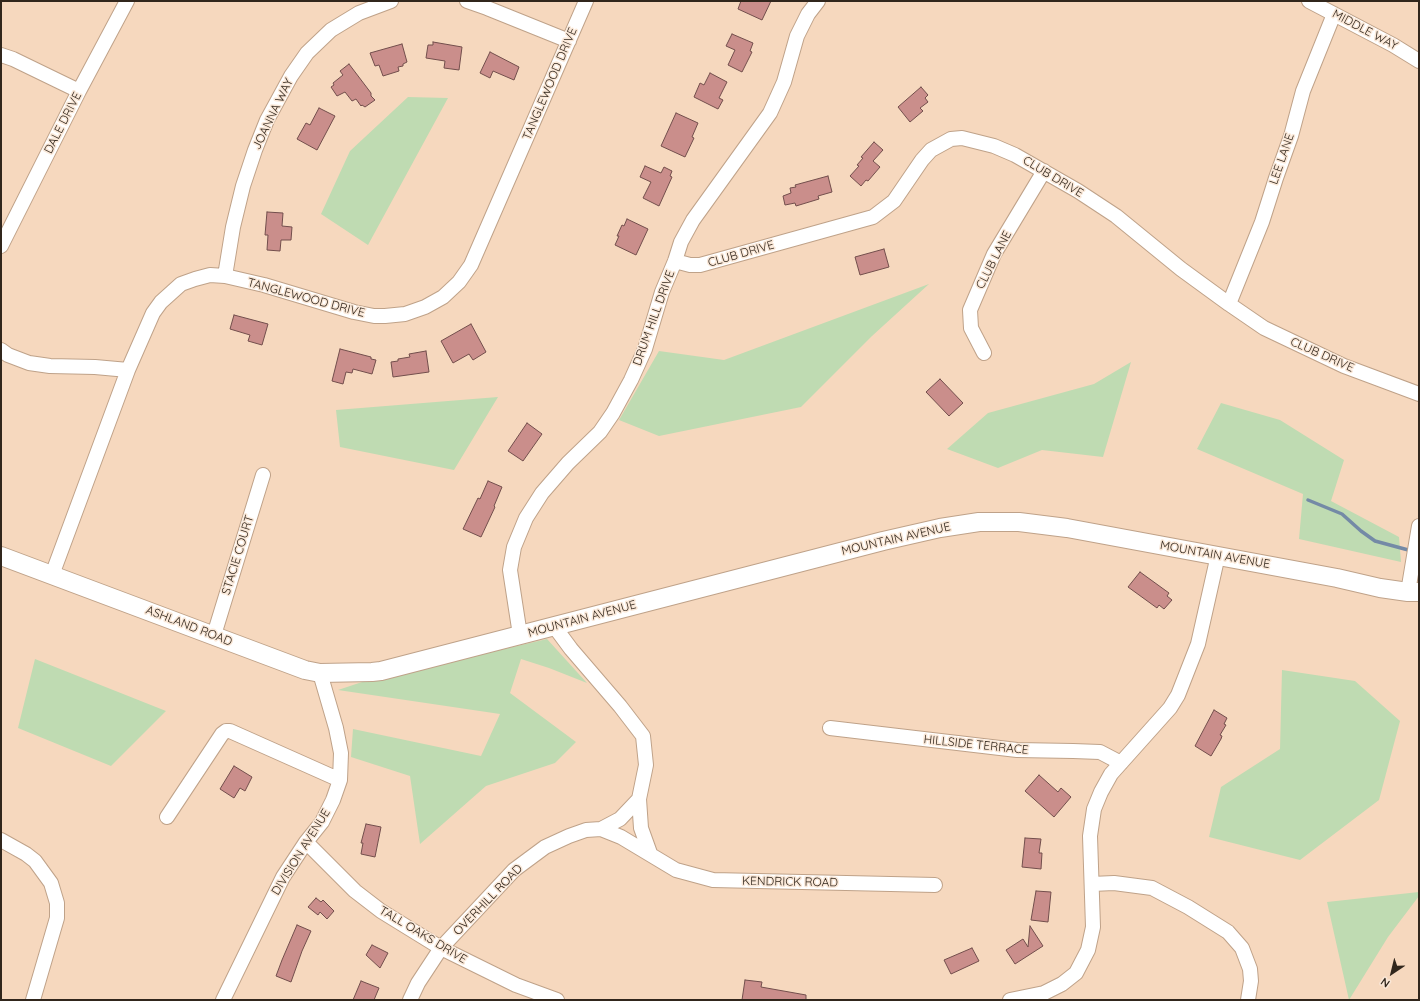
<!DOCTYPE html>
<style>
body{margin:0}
#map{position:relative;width:1420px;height:1001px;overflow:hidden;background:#f6d8be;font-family:Quicksand,sans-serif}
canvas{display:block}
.frame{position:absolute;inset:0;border:2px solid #31261c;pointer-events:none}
.north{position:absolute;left:1372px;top:953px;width:40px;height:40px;-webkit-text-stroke:3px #fae8d8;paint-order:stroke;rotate:215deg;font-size:11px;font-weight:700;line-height:16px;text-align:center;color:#31261c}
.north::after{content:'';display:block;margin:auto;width:14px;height:18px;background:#31261c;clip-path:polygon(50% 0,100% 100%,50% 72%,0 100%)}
</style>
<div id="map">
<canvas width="1420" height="1001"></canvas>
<div class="frame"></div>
<div class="north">N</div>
</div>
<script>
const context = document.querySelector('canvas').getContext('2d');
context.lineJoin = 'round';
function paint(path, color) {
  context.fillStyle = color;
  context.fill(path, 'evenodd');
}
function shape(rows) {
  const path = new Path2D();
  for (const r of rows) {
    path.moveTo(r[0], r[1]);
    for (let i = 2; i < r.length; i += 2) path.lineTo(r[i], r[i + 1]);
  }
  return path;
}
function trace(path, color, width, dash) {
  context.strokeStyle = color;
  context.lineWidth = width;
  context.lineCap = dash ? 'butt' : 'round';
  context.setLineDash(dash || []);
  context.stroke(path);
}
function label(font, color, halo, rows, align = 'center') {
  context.font = font + ' Quicksand,sans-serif';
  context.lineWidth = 3;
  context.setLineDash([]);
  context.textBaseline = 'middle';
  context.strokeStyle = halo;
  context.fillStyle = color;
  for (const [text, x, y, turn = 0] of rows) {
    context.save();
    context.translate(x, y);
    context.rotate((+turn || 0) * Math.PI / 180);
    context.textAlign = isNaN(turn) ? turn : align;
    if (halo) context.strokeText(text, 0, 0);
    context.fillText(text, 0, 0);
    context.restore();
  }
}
paint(shape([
 [408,97,448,98,368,245,321,214,350,151],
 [929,284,872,336,801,407,659,436,619,420,659,351,724,360],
 [1131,362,1103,457,1042,450,998,468,947,449,988,413,1094,384],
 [498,397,454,470,340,447,336,410],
 [1221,403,1280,420,1344,460,1331,501,1399,537,1401,562,1299,539,1303,494,1197,449],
 [547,639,587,683,549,668,521,659,510,693,576,742,555,763,486,786,420,844,410,776,351,757,353,729,481,756,500,714,338,690,362,682],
 [35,659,166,711,111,766,18,728],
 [1282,670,1355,681,1400,721,1379,800,1300,860,1209,837,1221,787,1280,749],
 [1419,892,1419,896,1388,937,1349,1000,1327,902]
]), '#bfdbb2');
trace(shape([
 [1308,500,1342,514,1361,531,1375,541,1412,551]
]), '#748aa6', 3.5);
const building = shape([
 [741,1,771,1,762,20,738,9,741,1],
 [732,34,753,43,750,51,752,52,742,72,728,65,735,50,726,46,732,34],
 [433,42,462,47,459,70,444,68,445,61,426,58,428,45,433,45,433,42],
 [402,44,407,62,403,64,403,66,398,67,399,71,383,76,379,65,375,66,370,53,402,44],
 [490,52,519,67,514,80,493,71,490,78,480,73,490,52],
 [349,64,371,93,371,96,375,100,365,107,362,105,361,106,356,99,352,101,345,92,337,96,331,87,334,85,333,83,343,75,340,71,349,64],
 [710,73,727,82,719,98,723,100,718,109,694,97,700,83,704,85,710,73],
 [921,87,928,95,925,98,928,102,920,108,923,111,910,122,898,107,921,87],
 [319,108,335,116,317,150,297,139,306,123,310,125,319,108],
 [676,113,698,123,692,137,694,138,685,157,661,146,676,113],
 [874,142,883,150,873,161,880,167,868,181,866,180,861,186,850,176,859,166,857,165,863,158,861,157,874,142],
 [645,166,661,173,664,167,672,171,670,176,672,177,659,206,643,198,651,182,640,177,645,166],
 [828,176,832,192,818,196,819,199,796,206,795,203,785,205,783,196,791,193,790,188,796,187,795,185,828,176],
 [267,212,283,213,282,226,292,227,291,240,281,240,280,251,267,250,268,235,265,235,267,212],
 [627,219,648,229,636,255,615,245,619,236,617,236,622,225,624,226,627,219],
 [884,249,889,267,860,275,855,257,884,249],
 [234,315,268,324,262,345,248,341,250,335,230,329,234,315],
 [471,324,486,352,473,360,469,354,453,363,441,341,471,324],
 [340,349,371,357,371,359,376,360,372,374,353,369,352,373,346,372,343,384,332,381,340,349],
 [426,351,429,372,393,377,391,362,398,361,398,359,410,357,409,354,426,351],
 [940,379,963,403,949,416,926,392,940,379],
 [527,423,542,434,523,461,508,451,527,423],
 [488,481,502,487,494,506,495,507,481,537,463,529,478,498,480,499,488,481],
 [1140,572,1169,593,1167,596,1172,600,1164,609,1159,605,1157,608,1128,587,1140,572],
 [1214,710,1227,718,1224,724,1226,725,1220,735,1222,736,1221,739,1211,756,1195,746,1214,710],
 [234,766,252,777,245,791,240,788,234,798,220,789,234,766],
 [1039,775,1058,792,1061,788,1071,797,1054,817,1025,791,1039,775],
 [366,824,381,827,375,857,361,854,363,843,361,843,366,824],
 [1025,838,1041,839,1039,853,1042,853,1041,869,1022,867,1025,838],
 [1036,891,1051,892,1048,922,1031,920,1036,891],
 [316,898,321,902,323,900,334,911,327,919,320,912,318,915,308,907,316,898],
 [297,925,311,931,302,951,291,982,276,976,282,960,297,925],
 [1030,926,1043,946,1015,964,1006,950,1023,939,1028,947,1030,926],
 [372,945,388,953,380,968,366,955,372,945],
 [972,948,979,961,951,974,944,960,972,948],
 [745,980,762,982,761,987,806,995,806,1000,742,1000,745,980],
 [361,981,379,988,374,1000,353,1000,361,981]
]);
paint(building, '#ca8e8b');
trace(building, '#724e4c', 1);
const minor = shape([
 [467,1,487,8,569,41],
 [1309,1,1393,45,1419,61],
 [1,55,13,59,79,91],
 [1,246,79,91,127,1],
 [675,261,690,265,700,265,873,217,894,201,922,160,931,150,951,139,962,138,994,146,1015,155,1078,191,1116,216,1181,269,1229,304,1264,328,1344,366,1419,394],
 [225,276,233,227,243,186,255,150,267,120,291,76,307,53,331,30,359,13,391,1],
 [1229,304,1262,222,1276,178,1291,136,1303,91,1334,14],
 [1,350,8,355,29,363,50,366,95,367,128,370],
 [984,353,971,328,970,310,994,254,1044,171],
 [52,575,128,370,153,313,161,302,181,284,195,279,210,275,225,276,264,285,354,312,374,316,385,316,405,314,425,307,443,297,459,282,471,265,586,1],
 [1408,592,1419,526],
 [214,635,263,475],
 [520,635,510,570,514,547,526,518,542,493,568,463,600,432,613,413,631,380,645,349,662,292,675,261,681,242,693,220,770,113,784,82,797,36,808,14,818,1],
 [830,728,1017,750,1073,751,1100,752,1121,763],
 [639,799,641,828,650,853],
 [167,817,222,734,226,731,230,731,340,780],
 [601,829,621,837,676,870,713,880,935,885],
 [1,840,26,854,35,861,51,883,57,903,57,918,33,1000],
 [306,842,355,891,381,911,441,948,516,985,557,1000],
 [1092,884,1114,883,1152,888,1188,907,1228,932,1242,948,1250,969,1251,981,1248,1000],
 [223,1000,283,877,306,842,322,822,333,800,340,780,341,753,336,728,320,673],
 [410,1000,418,983,441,948,514,870,545,847,569,836,586,830,601,829,620,819,639,799,646,765,643,736,620,706,571,649,554,626],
 [1010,1000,1044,993,1062,984,1076,973,1088,950,1093,927,1090,836,1094,809,1101,792,1111,774,1170,708,1178,695,1198,644,1218,555]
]);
const major = shape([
 [1,556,305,670,320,673,372,672,381,671,883,541,940,528,979,522,1019,522,1067,528,1337,578,1380,588,1408,592,1419,592]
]);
trace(minor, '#bfa289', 16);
trace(major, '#bfa289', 20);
trace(minor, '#fff', 14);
trace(major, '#fff', 18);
label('12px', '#31261c', '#fae8d8', [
 ["MIDDLE WAY",1365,30,28],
 ["TANGLEWOOD DRIVE",550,84,-67],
 ["JOANNA WAY",273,114,-64],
 ["DALE DRIVE",63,123,-63],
 ["LEE LANE",1282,159,-71],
 ["CLUB DRIVE",1053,177,31],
 ["CLUB DRIVE",741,254,-16],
 ["CLUB LANE",994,260,-63],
 ["TANGLEWOOD DRIVE",306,298,15],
 ["DRUM HILL DRIVE",654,318,-70],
 ["CLUB DRIVE",1322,355,24],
 ["MOUNTAIN AVENUE",896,539,-13],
 ["STACIE COURT",238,555,-73],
 ["MOUNTAIN AVENUE",1215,555,10],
 ["MOUNTAIN AVENUE",582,619,-15],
 ["ASHLAND ROAD",189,626,21],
 ["HILLSIDE TERRACE",976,745,6],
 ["DIVISION AVENUE",301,852,-58],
 ["KENDRICK ROAD",790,882,1],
 ["OVERHILL ROAD",488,900,-46],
 ["TALL OAKS DRIVE",423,935,31]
]);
</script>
